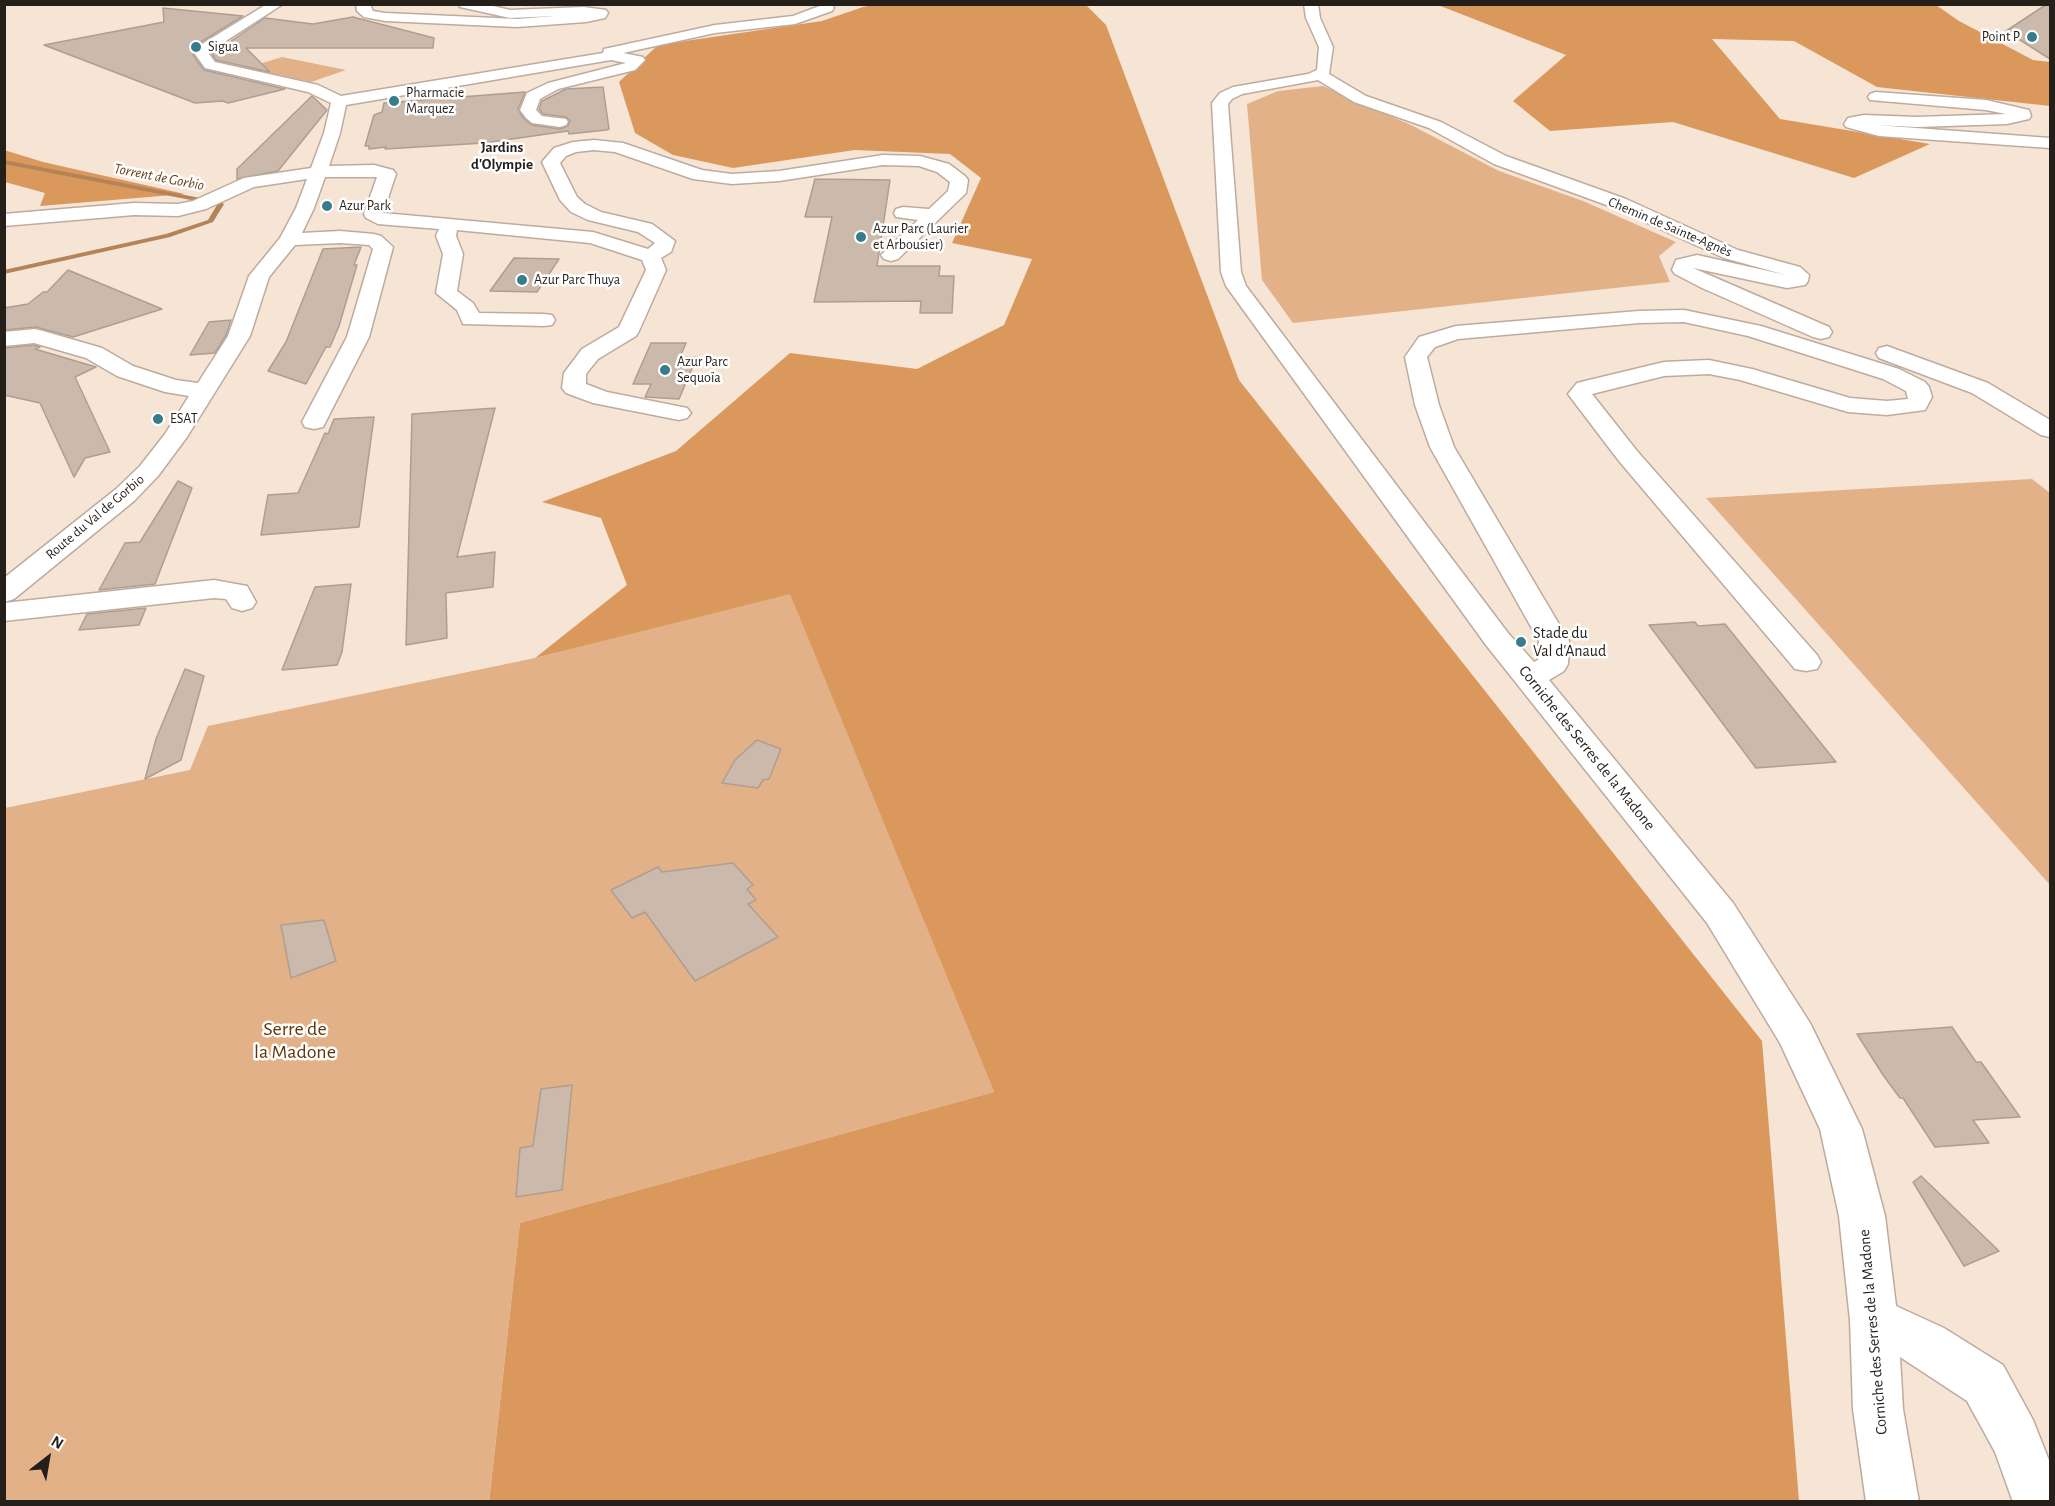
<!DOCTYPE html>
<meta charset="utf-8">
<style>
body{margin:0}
#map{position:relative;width:2055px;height:1506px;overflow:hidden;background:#f6e4d5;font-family:"Alegreya Sans",sans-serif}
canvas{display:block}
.frame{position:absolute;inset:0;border:6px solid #251f1a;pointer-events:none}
.north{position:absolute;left:18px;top:1428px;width:60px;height:60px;-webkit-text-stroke:4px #fff;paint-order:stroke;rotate:31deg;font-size:16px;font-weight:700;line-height:24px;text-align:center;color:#251f1a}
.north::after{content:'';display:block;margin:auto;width:21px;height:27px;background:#251f1a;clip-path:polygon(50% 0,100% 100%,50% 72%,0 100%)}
</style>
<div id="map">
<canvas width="2055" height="1506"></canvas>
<div class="frame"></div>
<div class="north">N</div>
</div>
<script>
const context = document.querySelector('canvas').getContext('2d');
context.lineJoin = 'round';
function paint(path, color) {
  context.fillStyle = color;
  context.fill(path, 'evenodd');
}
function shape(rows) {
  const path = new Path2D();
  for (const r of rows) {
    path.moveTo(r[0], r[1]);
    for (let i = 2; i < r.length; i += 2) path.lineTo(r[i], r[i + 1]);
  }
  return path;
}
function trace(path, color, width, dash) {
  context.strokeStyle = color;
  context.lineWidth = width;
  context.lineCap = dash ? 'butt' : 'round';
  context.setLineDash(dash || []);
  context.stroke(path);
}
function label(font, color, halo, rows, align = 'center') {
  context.font = font + ' "Alegreya Sans",sans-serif';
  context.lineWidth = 5;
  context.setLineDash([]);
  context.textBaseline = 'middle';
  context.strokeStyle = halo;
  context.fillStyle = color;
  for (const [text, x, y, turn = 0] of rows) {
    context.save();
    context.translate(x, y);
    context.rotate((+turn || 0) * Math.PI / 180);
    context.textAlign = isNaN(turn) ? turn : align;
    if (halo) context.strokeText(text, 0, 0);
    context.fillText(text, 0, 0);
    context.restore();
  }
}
paint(shape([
 [282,57,346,70,311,82,246,68],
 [1323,86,1413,126,1499,171,1583,201,1676,242,1659,256,1670,282,1293,323,1262,280,1247,104,1278,91],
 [2032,479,2050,493,2050,885,1706,498],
 [790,593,994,1092,520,1223,489,1501,5,1502,5,808,190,770,208,726,535,658]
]), '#e3b187');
paint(shape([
 [878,4,1086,5,1106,25,1239,380,1762,1041,1799,1501,489,1502,520,1223,994,1092,790,594,535,658,627,585,601,518,542,502,676,451,790,353,917,369,1004,325,1032,259,952,243,981,178,950,154,855,150,733,168,673,155,635,133,619,82,658,45,822,21,863,7],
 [1438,5,1936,5,1959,21,2033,60,2050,62,2050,106,1877,87,1794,41,1712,39,1780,119,1930,144,1854,178,1673,122,1550,131,1513,101,1566,55],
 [4,150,43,162,185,194,40,206,45,193,5,182]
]), '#da985d');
paint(shape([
 [4,160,221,202,224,204,213,222,170,237,4,274,4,270,166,234,208,220,217,205,4,164,4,160]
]), '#b48358');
const building = shape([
 [2047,4,2050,4,2050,59,2006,31,2047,4],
 [163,8,243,16,201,42,193,55,204,70,285,89,228,103,223,101,195,103,44,45,164,22,163,8],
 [353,17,434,38,433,48,246,48,270,72,216,60,212,54,265,18,313,24,353,17],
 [603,87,609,129,606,130,569,134,568,131,484,143,385,149,386,147,369,149,369,146,365,146,374,115,382,112,384,103,525,92,518,109,524,119,532,125,560,129,568,126,570,121,566,117,543,114,539,109,542,101,566,89,603,87],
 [312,96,327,110,278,171,237,179,237,169,312,96],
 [815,179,890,180,877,266,940,266,939,276,954,276,952,313,920,313,921,301,814,302,832,217,805,217,815,179],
 [361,247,354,265,357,265,339,326,330,347,326,347,306,384,268,371,286,342,323,249,361,247],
 [514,258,559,259,537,292,490,291,514,258],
 [68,270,162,309,73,337,36,327,4,330,4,308,28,304,43,292,47,292,68,270],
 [231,320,226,335,215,353,190,355,209,322,231,320],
 [651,343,686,343,680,357,697,357,679,399,645,397,651,384,633,384,651,343],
 [34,345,40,347,35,349,96,367,75,377,110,452,85,458,74,477,40,403,4,395,4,348,34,345],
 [495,408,457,557,495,552,493,587,446,593,447,638,406,645,412,414,495,408],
 [374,417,359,527,261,535,268,495,298,493,325,433,328,434,334,419,374,417],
 [178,481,192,488,155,584,99,590,125,543,140,542,178,481],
 [351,584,342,652,337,665,282,670,315,587,351,584],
 [146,608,139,625,79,630,87,614,146,608],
 [1695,622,1698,626,1725,624,1836,762,1756,768,1649,625,1695,622],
 [185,669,204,676,181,760,145,779,156,739,185,669],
 [757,740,781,749,769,779,763,780,758,788,722,783,735,760,757,740],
 [733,863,753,885,747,889,756,900,748,904,778,937,695,981,645,912,632,918,611,890,658,867,662,872,733,863],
 [324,920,336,961,291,978,281,925,324,920],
 [1952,1027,1976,1062,1981,1062,2020,1117,1973,1120,1989,1143,1935,1147,1903,1098,1900,1098,1883,1075,1857,1034,1952,1027],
 [572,1085,562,1190,516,1197,520,1148,533,1146,541,1089,572,1085],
 [1921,1176,1999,1251,1964,1266,1913,1182,1921,1176]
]);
paint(building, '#cbbaac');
trace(building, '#af9e90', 1.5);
const minor = shape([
 [267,4,283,4,212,50,209,54,215,62,318,85,341,96,603,53,604,49,715,25,793,16,825,4,832,5,834,8,832,11,795,24,715,33,623,53,643,57,645,60,635,70,558,89,540,99,536,110,542,116,566,119,568,122,566,125,560,127,532,123,526,118,520,110,527,93,548,83,626,63,611,60,346,105,340,133,329,166,374,165,393,170,396,174,383,213,593,232,648,249,655,243,638,232,588,220,571,212,560,200,542,162,554,148,573,142,594,140,623,143,702,170,732,174,779,171,883,155,920,156,949,164,965,176,968,180,966,193,898,259,891,261,884,259,881,255,918,220,896,217,894,213,896,209,903,207,929,209,948,191,950,182,937,172,919,166,883,165,779,181,732,184,693,179,615,152,594,150,576,152,566,156,560,163,577,197,585,204,601,212,652,224,675,241,671,252,661,258,666,270,639,331,636,336,598,359,586,374,586,384,607,392,687,408,691,413,687,418,679,420,593,403,566,393,562,388,564,373,582,349,619,327,646,270,642,260,590,243,457,230,456,236,463,254,457,291,473,303,479,313,544,314,552,315,555,320,552,325,544,326,463,324,457,310,436,293,443,254,436,236,439,229,378,224,366,218,364,214,377,177,325,177,314,208,302,233,340,231,374,234,381,236,393,247,369,337,323,427,314,429,305,427,302,422,347,337,373,249,369,245,340,243,295,245,269,277,250,336,187,437,158,476,134,501,14,599,4,602,4,578,116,489,140,466,165,434,189,396,165,392,117,376,86,358,34,343,4,346,4,332,35,329,43,331,102,348,133,366,176,380,198,383,228,336,249,276,280,238,296,208,307,179,254,187,206,209,178,216,134,215,4,226,4,214,134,203,178,204,193,201,244,178,311,168,324,133,331,103,308,92,205,68,195,54,202,44,267,4],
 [356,4,370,4,373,11,385,13,517,19,555,16,510,18,460,7,459,4,485,4,510,10,584,7,606,10,608,13,605,18,586,22,517,27,385,21,364,17,357,11,356,4],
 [1304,4,1318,4,1320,18,1333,47,1329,74,1366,96,1441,122,1506,156,1626,199,1738,250,1800,267,1809,275,1808,281,1805,285,1787,288,1693,268,1829,327,1832,332,1829,337,1821,339,1813,337,1702,288,1675,274,1672,270,1676,260,1697,255,1786,275,1724,258,1612,207,1494,164,1429,128,1354,102,1318,80,1242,94,1232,99,1228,104,1241,272,1246,286,1508,633,1534,662,1538,660,1539,641,1430,447,1415,405,1405,357,1419,337,1456,326,1639,311,1684,310,1761,326,1899,369,1925,382,1929,387,1932,397,1925,410,1887,415,1848,412,1740,380,1709,374,1664,376,1592,394,1637,451,1817,655,1821,662,1817,669,1806,671,1795,669,1619,461,1568,394,1577,383,1585,381,1664,362,1709,360,1752,369,1850,398,1887,401,1908,399,1906,391,1883,379,1748,336,1684,322,1639,323,1458,339,1435,347,1427,357,1439,405,1454,447,1569,641,1568,664,1564,671,1549,680,1733,903,1810,1023,1862,1129,1885,1216,1896,1306,1944,1328,2003,1365,2033,1420,2050,1463,2050,1502,2013,1502,1995,1452,1967,1401,1900,1357,1903,1409,1919,1502,1866,1502,1853,1409,1850,1320,1839,1216,1820,1129,1780,1043,1707,923,1486,645,1226,286,1221,272,1212,103,1220,93,1233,87,1308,74,1317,70,1319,47,1306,18,1304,4],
 [1876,92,1986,100,2029,110,2031,116,2029,119,2007,124,1917,127,1876,125,2050,138,2050,148,1879,136,1846,127,1844,124,1848,118,1864,115,1917,117,2006,114,1986,110,1870,100,1868,97,1870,94,1876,92],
 [1887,346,1988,383,2050,420,2050,437,2041,435,1972,393,1879,358,1876,353,1879,348,1887,346],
 [214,580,247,586,256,602,252,608,242,611,232,608,226,599,214,598,4,621,4,603,214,580]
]);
trace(minor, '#bdac9e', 3);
paint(minor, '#fff');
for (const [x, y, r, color] of [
 [2032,37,6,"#377d89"],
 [196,47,6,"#377d89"],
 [394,101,6,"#377d89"],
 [327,206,6,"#377d89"],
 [861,237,6,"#377d89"],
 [522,280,6,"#377d89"],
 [665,370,6,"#377d89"],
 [158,419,6,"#377d89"],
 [1521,642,6,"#377d89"]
]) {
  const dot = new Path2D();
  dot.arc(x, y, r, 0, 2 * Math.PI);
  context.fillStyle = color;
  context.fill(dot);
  trace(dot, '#fff', 2);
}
label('14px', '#251f1a', '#fff', [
 ["Point P",2020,37,"right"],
 ["Sigua",208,47],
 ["Pharmacie",406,93],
 ["Marquez",406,109],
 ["Azur Park",339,206],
 ["Azur Parc (Laurier",873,229],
 ["et Arbousier)",873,245],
 ["Azur Parc Thuya",534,280],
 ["Azur Parc",677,362],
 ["Sequoïa",677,378],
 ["ESAT",170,419]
], 'left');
label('14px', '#251f1a', '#fff', [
 ["Chemin de Sainte-Agnès",1670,227,23],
 ["Route du Val de Gorbio",95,517,-40]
]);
label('bold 15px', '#251f1a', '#fff', [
 ["Jardins",502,147],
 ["d'Olympie",502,164]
]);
label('italic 15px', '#6a3e11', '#fff', [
 ["Torrent de Gorbio",159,177,11]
]);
label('16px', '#251f1a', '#fff', [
 ["Stade du",1533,633],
 ["Val d'Anaud",1533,651]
], 'left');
label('16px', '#251f1a', '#fff', [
 ["Corniche des Serres de la Madone",1587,748,51],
 ["Corniche des Serres de la Madone",1873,1332,-95]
]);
label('20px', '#613606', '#fff', [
 ["Serre de",295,1029],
 ["la Madone",295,1052]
]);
</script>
